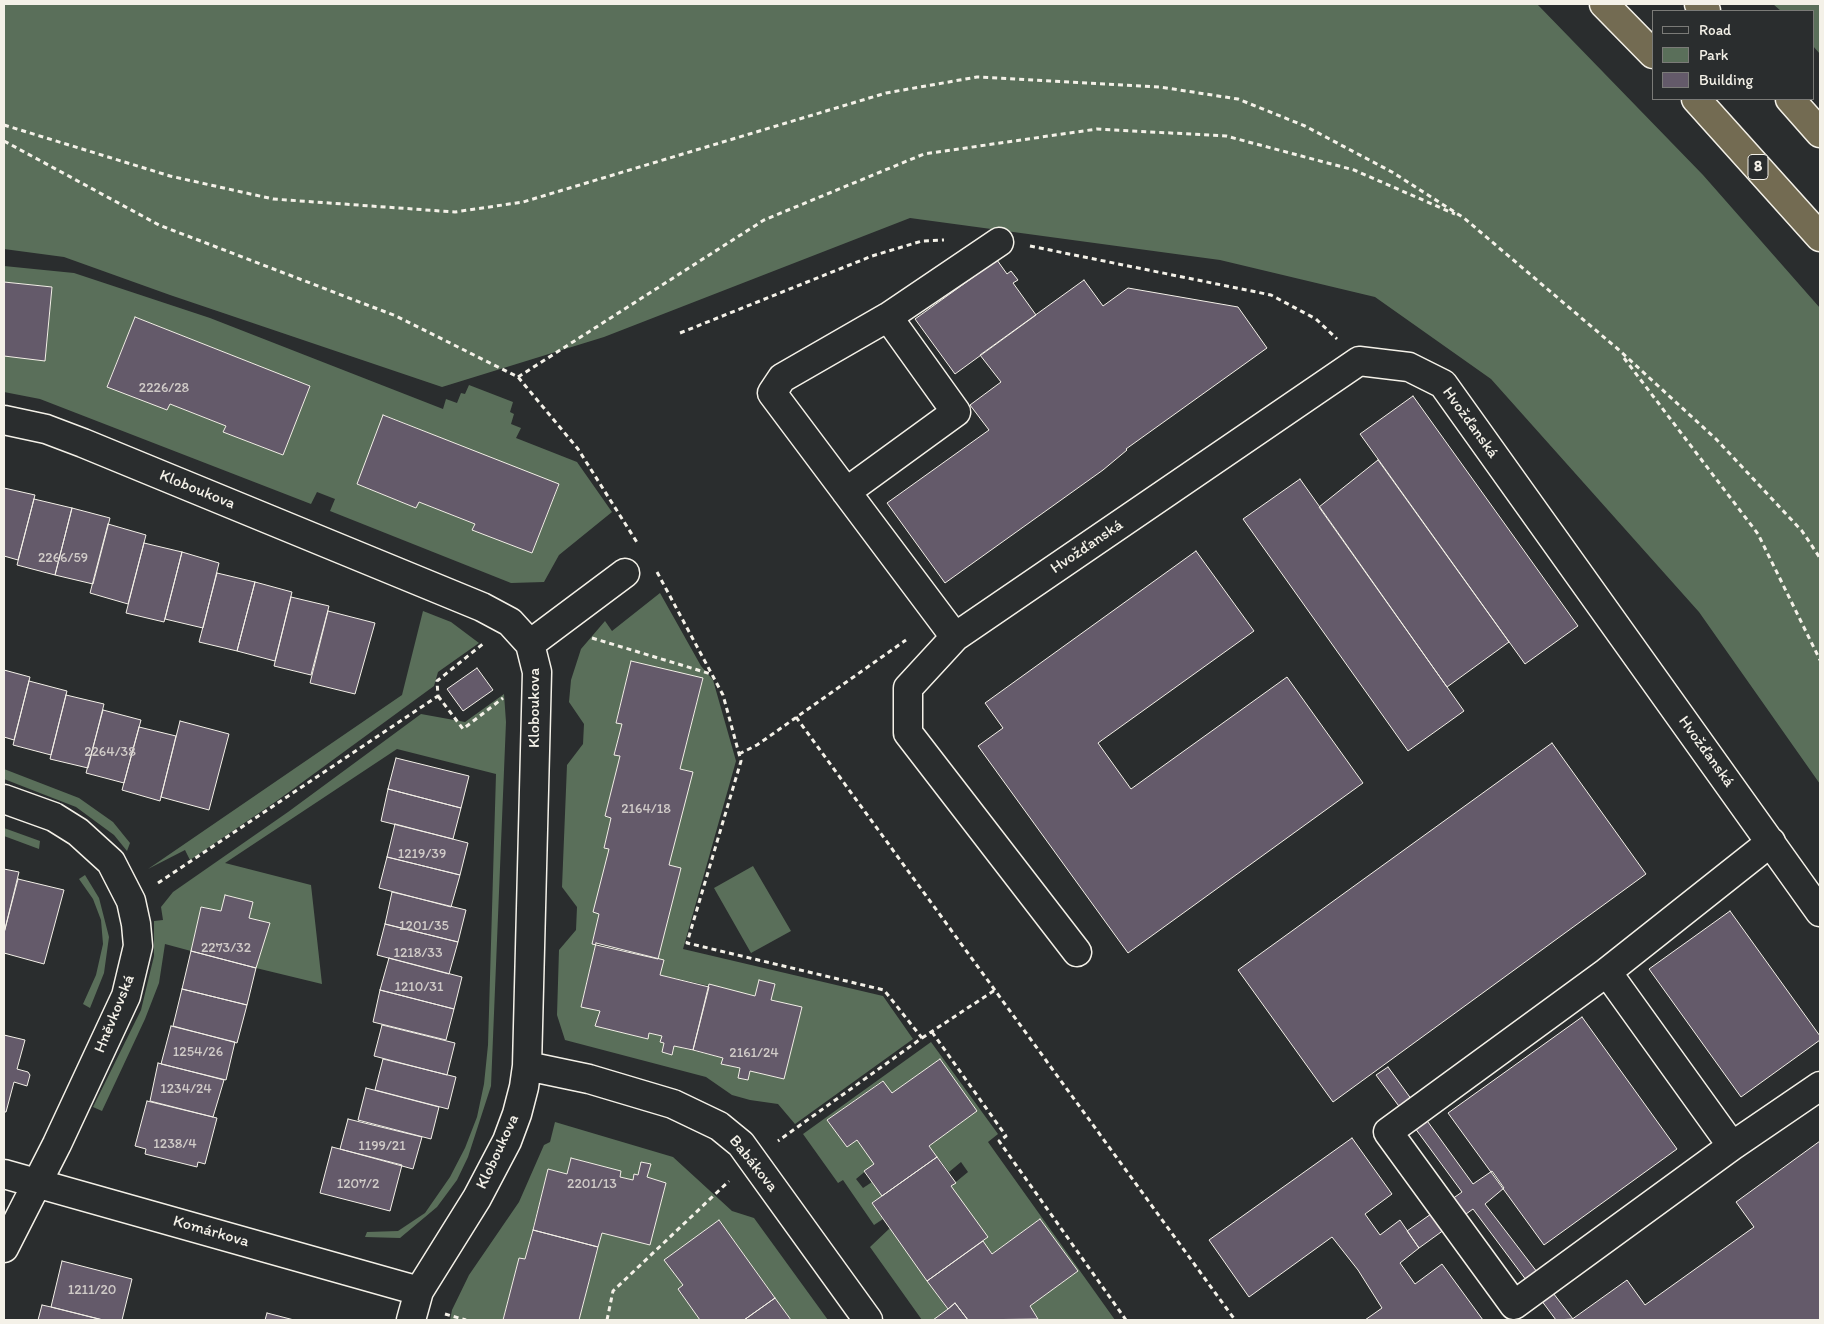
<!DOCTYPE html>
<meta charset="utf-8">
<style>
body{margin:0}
#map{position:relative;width:1824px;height:1324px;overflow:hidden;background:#2a2d2e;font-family:Itim,sans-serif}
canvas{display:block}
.frame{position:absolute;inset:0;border:5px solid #f4f1e8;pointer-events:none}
.legend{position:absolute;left:1652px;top:10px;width:162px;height:90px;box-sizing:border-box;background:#2a2d2e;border:1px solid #7b7b78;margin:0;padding:6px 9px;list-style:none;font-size:15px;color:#f4f1e8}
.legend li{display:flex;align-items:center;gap:10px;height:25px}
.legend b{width:25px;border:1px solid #7b7b78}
</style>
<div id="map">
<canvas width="1824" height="1324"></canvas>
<div class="frame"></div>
<ul class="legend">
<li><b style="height:6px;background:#2a2d2e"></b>Road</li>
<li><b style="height:14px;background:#5a6f5a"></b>Park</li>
<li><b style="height:14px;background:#645a6a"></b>Building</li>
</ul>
</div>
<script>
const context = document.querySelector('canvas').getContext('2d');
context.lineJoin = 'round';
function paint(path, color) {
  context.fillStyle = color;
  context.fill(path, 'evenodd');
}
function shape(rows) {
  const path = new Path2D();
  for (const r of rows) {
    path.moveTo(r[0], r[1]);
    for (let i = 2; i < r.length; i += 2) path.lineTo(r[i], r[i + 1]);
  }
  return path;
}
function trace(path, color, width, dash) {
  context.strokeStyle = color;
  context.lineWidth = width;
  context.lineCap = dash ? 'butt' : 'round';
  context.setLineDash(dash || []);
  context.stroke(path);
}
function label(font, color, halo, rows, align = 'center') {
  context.font = font + ' Itim,sans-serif';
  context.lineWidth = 4;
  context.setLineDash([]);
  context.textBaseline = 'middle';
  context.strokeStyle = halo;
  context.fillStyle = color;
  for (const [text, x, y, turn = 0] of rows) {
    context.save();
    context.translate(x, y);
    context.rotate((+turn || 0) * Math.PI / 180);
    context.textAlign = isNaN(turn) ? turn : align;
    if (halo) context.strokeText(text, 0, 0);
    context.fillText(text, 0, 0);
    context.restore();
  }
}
paint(shape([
 [4,4,1537,4,1703,175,1820,308,1820,784,1699,612,1491,379,1375,297,1220,260,910,218,604,337,442,387,170,295,64,257,4,249],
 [1773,4,1820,4,1820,54,1813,46,1813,11,1781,11],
 [4,266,74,273,210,318,443,409,446,399,457,403,461,393,465,394,469,385,513,402,510,412,514,414,511,424,521,428,516,438,577,462,612,512,559,555,544,582,511,583,330,511,335,499,317,492,311,504,40,399,4,392,4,356,45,360,52,287,4,282],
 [135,317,310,386,283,455,224,432,226,426,170,404,167,410,107,386],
 [384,415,559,485,532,553,473,530,475,524,419,502,416,508,357,484],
 [660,593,701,666,713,680,736,761,683,949,883,996,913,1039,795,1124,778,1104,750,1100,732,1095,706,1077,565,1040,557,1015,559,950,576,930,577,907,562,887,567,765,583,744,584,724,569,702,571,680,581,649,605,621,612,631],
 [631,661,703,679,680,769,692,772,669,865,681,868,658,959,660,975,755,996,759,980,775,984,771,1000,802,1008,784,1079,750,1071,748,1080,738,1078,740,1068,721,1064,723,1058,674,1046,672,1055,662,1052,664,1043,660,1042,662,1036,649,1033,648,1039,596,1026,600,1011,581,1006,596,943,592,943,599,914,609,849,604,848,611,818,605,816,620,756,614,754,622,724,616,722],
 [423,611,451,622,479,643,438,672,434,686,278,800,190,860,185,850,148,869,402,695],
 [504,694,506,722,491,1086,468,1157,457,1180,437,1207,400,1238,365,1237,367,1232,398,1231,425,1213,450,1177,465,1148,477,1117,484,1084,488,1045,496,774,397,749,225,863,311,885,322,984,256,968,270,923,249,918,253,902,226,895,221,911,201,907,191,951,165,944,159,983,145,1019,102,1111,93,1107,141,1010,154,956,154,921,163,920,161,907,173,892,288,812,421,714,465,722],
 [4,769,79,798,113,822,130,843,127,851,114,835,76,807,4,779],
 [4,828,40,841,39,849,4,836],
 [753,866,791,931,751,953,714,888],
 [85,875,99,898,109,937,104,973,90,1008,83,1004,96,975,103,944,101,920,93,899,79,879],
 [931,1042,998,1134,988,1142,1115,1320,1036,1320,1038,1318,1030,1306,1078,1271,1040,1219,992,1254,983,1241,951,1186,968,1172,961,1162,949,1172,929,1146,977,1111,940,1059,892,1093,882,1081,827,1120,847,1147,857,1140,874,1164,856,1179,863,1188,872,1182,882,1196,872,1203,883,1219,874,1225,843,1180,838,1183,803,1134],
 [555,1122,673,1157,732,1211,754,1218,828,1320,791,1320,719,1220,665,1260,683,1285,678,1289,700,1320,579,1320,602,1233,650,1245,666,1183,647,1177,651,1165,642,1162,638,1175,634,1174,633,1180,620,1177,621,1171,571,1158,567,1174,548,1169,525,1259,519,1258,503,1319,505,1320,450,1320,452,1310,469,1275,519,1202,544,1145,550,1142],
 [890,1228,948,1310,933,1320,922,1320,870,1247]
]), '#5a6f5a');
const building = shape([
 [997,260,1007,274,1011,271,1018,280,1013,283,1036,315,955,374,915,319,997,260],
 [1084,280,1103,306,1128,288,1238,307,1267,348,1126,449,1127,450,1103,470,945,583,887,503,989,430,970,405,1001,382,980,355,1084,280],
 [4,282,52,287,45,361,4,356,4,282],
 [135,317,310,386,283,455,223,432,226,426,170,404,167,410,107,387,135,317],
 [1413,396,1578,626,1525,664,1360,434,1413,396],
 [383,415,559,484,532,553,472,530,475,524,419,502,416,508,357,484,383,415],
 [1378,460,1509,642,1447,687,1319,507,1378,460],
 [1300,479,1464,711,1408,751,1243,519,1300,479],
 [4,488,35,495,18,560,4,556,4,488],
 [34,499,72,508,55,575,17,565,34,499],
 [72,508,110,518,93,584,55,575,72,508],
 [108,524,146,535,128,604,90,593,108,524],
 [144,543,182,552,164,622,126,613,144,543],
 [1196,551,1254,631,1098,743,1131,789,1287,677,1363,783,1128,953,978,746,1003,728,985,703,1196,551],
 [182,552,219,563,203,628,165,619,182,552],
 [217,573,255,582,237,651,199,642,217,573],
 [255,582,292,592,275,661,237,651,255,582],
 [291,597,329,606,311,675,274,666,291,597],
 [328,611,375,623,355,694,310,683,328,611],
 [631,661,703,678,680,769,693,772,669,865,681,868,658,959,592,944,599,914,593,912,609,849,604,848,611,818,605,816,620,756,614,755,622,724,616,723,631,661],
 [477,668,493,690,463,711,447,689,477,668],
 [4,670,30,677,14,740,4,737,4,670],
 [29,681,67,691,51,755,13,745,29,681],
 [66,695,104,704,88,768,50,759,66,695],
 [103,710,141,720,124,783,86,773,103,710],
 [180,721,229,734,209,810,161,797,180,721],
 [139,727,176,736,160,801,122,790,139,727],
 [1552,743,1646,874,1333,1102,1238,970,1552,743],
 [396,758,469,776,461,808,388,789,396,758],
 [388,789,461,808,453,839,381,821,388,789],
 [395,824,468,843,460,875,387,857,395,824],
 [387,857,460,875,451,907,379,888,387,857],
 [4,869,19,872,4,933,4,869],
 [18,879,64,890,44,964,4,953,4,933,18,879],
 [392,892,466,910,458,942,385,924,392,892],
 [225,895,253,902,249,918,270,923,256,968,191,951,201,907,221,911,225,895],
 [1730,911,1820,1036,1820,1040,1741,1097,1649,969,1730,911],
 [385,924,458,942,449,974,377,955,385,924],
 [596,943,664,960,660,975,709,987,693,1050,674,1046,672,1055,662,1052,664,1043,660,1042,662,1036,649,1033,648,1039,595,1026,600,1011,581,1007,596,943],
 [191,951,256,968,247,1005,182,989,191,951],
 [389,958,462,977,454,1009,380,990,389,958],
 [759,980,775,984,771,1000,802,1007,784,1079,750,1071,748,1080,738,1078,740,1068,721,1064,723,1058,693,1050,709,984,755,996,759,980],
 [182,989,247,1005,237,1043,173,1026,182,989],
 [380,990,454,1009,446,1040,373,1022,380,990],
 [1582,1017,1677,1149,1544,1245,1448,1113,1582,1017],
 [382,1025,455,1043,447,1075,374,1056,382,1025],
 [171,1026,235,1042,226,1080,161,1064,171,1026],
 [4,1035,25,1040,17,1069,28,1072,30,1075,27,1086,14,1082,6,1112,4,1112,4,1035],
 [383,1059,456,1077,448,1109,375,1090,383,1059],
 [940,1059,977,1111,929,1146,937,1157,882,1196,864,1171,874,1164,857,1140,847,1147,827,1120,883,1081,892,1093,940,1059],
 [158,1063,224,1080,213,1117,150,1101,158,1063],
 [1388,1067,1473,1184,1492,1171,1504,1188,1485,1204,1573,1319,1556,1320,1473,1209,1419,1248,1407,1231,1462,1192,1376,1075,1388,1067],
 [366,1088,439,1107,431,1139,358,1120,366,1088],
 [147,1101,217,1118,205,1164,198,1162,197,1167,145,1154,146,1149,135,1146,147,1101],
 [348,1119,422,1137,413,1169,340,1149,348,1119],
 [1352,1138,1392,1194,1365,1214,1380,1235,1400,1220,1419,1248,1400,1263,1415,1284,1442,1264,1483,1320,1365,1320,1382,1308,1358,1270,1332,1237,1249,1297,1209,1240,1352,1138],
 [1820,1141,1820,1320,1571,1320,1627,1280,1645,1305,1754,1227,1736,1202,1820,1141],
 [332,1147,402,1165,390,1211,320,1193,332,1147],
 [937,1157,956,1183,951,1186,988,1237,927,1281,872,1203,937,1157],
 [571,1158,621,1171,620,1177,633,1180,634,1174,638,1175,641,1162,651,1164,647,1177,666,1183,650,1245,602,1233,598,1247,533,1230,548,1169,567,1174,571,1158],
 [1040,1219,1078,1271,1030,1306,1038,1319,968,1320,955,1303,948,1309,927,1281,983,1241,992,1254,1040,1219],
 [719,1220,775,1298,744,1320,700,1320,678,1289,683,1285,664,1260,719,1220],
 [533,1230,598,1247,579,1320,503,1320,519,1258,525,1259,533,1230],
 [62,1261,132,1279,122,1320,103,1320,51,1307,62,1261],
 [775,1298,791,1320,744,1320,775,1298],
 [955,1303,968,1320,933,1320,948,1309,955,1303],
 [42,1305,51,1307,103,1320,38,1320,42,1305],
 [267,1313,294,1320,265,1320,267,1313]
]);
paint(building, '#645a6a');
trace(building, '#f4f1e8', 1);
const minor = shape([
 [4,420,46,429,83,443,482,607,510,622,530,644,537,672,527,1066,524,1087,517,1114,507,1141,477,1198,419,1291,411,1320],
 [846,492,956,412,888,317],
 [955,637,772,393,782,378,888,317,999,242],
 [530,644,625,573],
 [4,799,54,817,78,832,111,862,131,901,136,924,138,946,126,996,57,1144,4,1248],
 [1771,842,1607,972,1732,1146,1820,1086],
 [1077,952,908,733,908,688,955,637,1359,361,1409,367,1443,384,1820,912],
 [1607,972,1388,1132,1514,1305,1732,1146],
 [527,1066,589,1079,673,1104,719,1126,741,1144,868,1320],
 [4,1174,419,1291]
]);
const highway = shape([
 [1604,4,1653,54],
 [1699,4,1706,11],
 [1696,99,1820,237],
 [1790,99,1820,133]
]);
trace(minor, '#f4f1e8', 31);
trace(highway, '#f4f1e8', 31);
trace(shape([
 [4,125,170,176,273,199,455,212,523,202,886,93,977,77,1160,87,1238,99,1305,126,1392,172,1464,218,1619,350,1716,439,1802,531,1820,558],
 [4,141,159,225,396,316,518,377,578,449,638,544],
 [1030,246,1271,295,1316,319,1337,339],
 [680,333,872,256,922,241,944,240],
 [1624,358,1758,534,1820,660],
 [518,377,764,220,924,154,1097,129,1226,136,1354,170,1455,214],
 [657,572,723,695,741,761,687,943,884,990,922,1038,778,1141],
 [592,638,711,674],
 [438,696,463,729,503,698],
 [796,717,1235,1320],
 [739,754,757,745,906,640],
 [158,883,438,696,437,681,484,643],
 [932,1032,1006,1136,999,1141,1126,1320],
 [922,1038,995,990],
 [445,1314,466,1320],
 [607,1320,613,1291,729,1181]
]), '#f4f1e8', 3, [5, 4]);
trace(minor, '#2a2d2e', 28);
trace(highway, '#736b52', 28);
label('14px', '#d0cbc8', null, [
 ["2226/28",164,388],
 ["2266/59",63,558],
 ["2264/38",110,752],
 ["2164/18",646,809],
 ["1219/39",422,854],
 ["1201/35",424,926],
 ["2273/32",226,948],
 ["1218/33",418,953],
 ["1210/31",419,987],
 ["1254/26",198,1052],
 ["2161/24",754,1053],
 ["1234/24",186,1089],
 ["1238/4",175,1144],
 ["1199/21",382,1146],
 ["1207/2",358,1184],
 ["2201/13",592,1184],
 ["1211/20",92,1290]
]);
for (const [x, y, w] of [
 [1758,167,20]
]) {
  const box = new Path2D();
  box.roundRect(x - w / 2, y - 12.5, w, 25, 4);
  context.fillStyle = '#2a2d2e';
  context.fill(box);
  trace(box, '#f4f1e8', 1);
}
label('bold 15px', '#f4f1e8', null, [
 ["8",1758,167]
]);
label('16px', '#f4f1e8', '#2a2d2e', [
 ["Hvožďanská",1470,423,54],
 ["Kloboukova",197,490,22],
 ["Hvožďanská",1087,547,-34],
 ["Kloboukova",535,708,-90],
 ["Hvožďanská",1706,752,54],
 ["Hněvkovská",115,1014,-68],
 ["Kloboukova",498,1152,-65],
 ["Babákova",753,1164,51],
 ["Komárkova",211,1232,16]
]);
</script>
